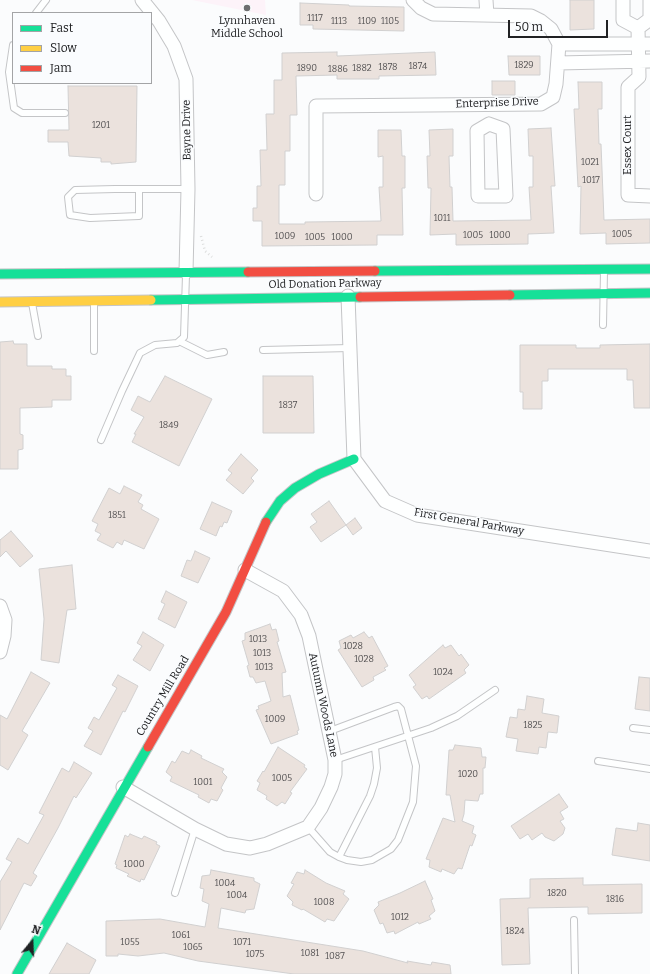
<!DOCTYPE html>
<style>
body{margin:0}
#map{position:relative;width:650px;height:974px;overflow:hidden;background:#fbfcfd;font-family:Bitter,serif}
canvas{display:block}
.legend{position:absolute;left:12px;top:12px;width:140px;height:72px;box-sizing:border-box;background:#fafcfe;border:1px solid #a3a4a6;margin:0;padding:5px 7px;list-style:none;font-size:12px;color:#202123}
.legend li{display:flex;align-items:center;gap:8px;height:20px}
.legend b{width:20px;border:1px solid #a3a4a6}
.north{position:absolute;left:12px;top:922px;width:40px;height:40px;-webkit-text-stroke:3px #fafcfe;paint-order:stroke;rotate:19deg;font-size:11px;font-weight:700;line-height:16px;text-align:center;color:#202123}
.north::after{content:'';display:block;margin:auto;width:14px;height:18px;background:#202123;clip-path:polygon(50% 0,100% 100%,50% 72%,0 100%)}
.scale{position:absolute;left:508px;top:20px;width:100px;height:18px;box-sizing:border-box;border:2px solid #202123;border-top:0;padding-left:5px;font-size:12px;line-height:14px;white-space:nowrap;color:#202123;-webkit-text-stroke:3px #fafcfe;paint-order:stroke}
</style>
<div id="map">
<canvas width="650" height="974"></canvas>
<ul class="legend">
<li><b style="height:5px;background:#16e098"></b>Fast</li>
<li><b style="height:5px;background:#ffcf43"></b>Slow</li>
<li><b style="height:5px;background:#f24e42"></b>Jam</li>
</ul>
<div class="north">N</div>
<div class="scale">50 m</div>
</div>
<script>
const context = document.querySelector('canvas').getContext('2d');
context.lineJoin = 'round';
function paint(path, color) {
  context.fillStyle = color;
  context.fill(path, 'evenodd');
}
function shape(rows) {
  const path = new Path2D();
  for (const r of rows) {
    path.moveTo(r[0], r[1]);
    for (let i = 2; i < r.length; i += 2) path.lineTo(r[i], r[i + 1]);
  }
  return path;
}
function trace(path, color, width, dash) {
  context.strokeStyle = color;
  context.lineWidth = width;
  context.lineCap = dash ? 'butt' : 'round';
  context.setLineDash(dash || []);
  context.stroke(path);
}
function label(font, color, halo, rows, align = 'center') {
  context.font = font + ' Bitter,serif';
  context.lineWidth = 3;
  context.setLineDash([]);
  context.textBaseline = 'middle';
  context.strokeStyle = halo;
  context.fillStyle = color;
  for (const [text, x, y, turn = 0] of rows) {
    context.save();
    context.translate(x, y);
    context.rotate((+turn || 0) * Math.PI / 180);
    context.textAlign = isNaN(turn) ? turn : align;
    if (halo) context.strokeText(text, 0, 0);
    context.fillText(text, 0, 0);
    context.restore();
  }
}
paint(shape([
 [192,0,265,0,266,15]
]), '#fdf3f9');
const building = shape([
 [570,0,594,0,594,29,570,30,570,0],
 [300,3,349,5,349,6,404,7,404,31,313,29,313,25,300,25,300,3],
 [337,52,337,56,435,52,436,75,379,76,379,79,337,79,337,75,296,76,297,115,290,115,290,151,285,151,285,185,279,185,279,224,305,224,305,222,381,221,379,187,383,187,383,156,378,157,378,130,401,130,402,156,405,156,405,188,402,188,403,235,377,235,377,245,262,246,262,221,253,221,253,208,257,208,257,186,261,186,260,150,267,150,266,114,274,114,274,80,282,80,282,53,337,52],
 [508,56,540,56,540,75,509,75,508,56],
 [492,81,515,81,515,95,492,95,492,81],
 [578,82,602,82,602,109,598,109,599,144,601,144,604,220,650,219,650,243,606,244,606,233,580,234,581,186,578,187,574,109,579,109,578,82],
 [68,86,137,86,136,162,111,164,111,162,101,162,101,158,69,156,68,142,48,142,48,130,69,130,68,86],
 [551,128,555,186,551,186,554,233,528,234,528,244,456,245,456,234,430,235,431,188,428,188,427,156,430,156,429,130,453,129,453,156,449,156,450,187,452,187,453,221,531,220,529,187,533,187,533,156,529,156,528,129,551,128],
 [13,341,14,344,27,344,27,366,52,366,52,369,66,369,66,376,71,376,71,400,52,400,52,407,20,408,20,434,23,435,23,449,18,450,18,469,0,469,0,342,13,341],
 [650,344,650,408,634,408,633,380,627,380,627,369,548,369,548,381,542,381,542,409,523,409,523,392,520,392,520,345,576,345,576,348,600,348,600,345,650,344],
 [165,376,212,399,179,466,132,442,136,434,134,434,144,417,131,410,138,396,150,402,165,376],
 [263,376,313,376,314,433,263,433,263,376],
 [241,454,258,470,251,478,254,481,243,494,226,480,232,473,228,470,241,454],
 [124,486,142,495,138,502,143,505,141,509,159,519,144,549,124,540,122,545,117,542,113,548,97,540,101,534,95,531,98,524,92,521,109,488,120,494,124,486],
 [329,501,346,525,321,542,310,527,317,522,311,514,329,501],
 [212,502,232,511,227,523,224,522,222,527,220,526,216,536,200,529,212,502],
 [355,518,362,528,353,535,346,525,355,518],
 [11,531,33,556,20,567,6,551,0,557,0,540,11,531],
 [195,551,210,558,198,583,181,576,187,560,191,561,195,551],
 [72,565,76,609,67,610,59,663,41,660,44,619,39,569,72,565],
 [166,591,187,602,175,628,158,619,165,604,161,602,166,591],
 [270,624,272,630,276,629,279,641,277,642,286,672,282,673,283,697,290,695,299,730,297,731,298,734,271,744,256,710,259,709,258,706,271,701,265,681,256,683,253,677,250,677,247,666,249,665,242,641,245,640,245,633,270,624],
 [143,632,164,645,150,671,133,660,142,646,137,643,143,632],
 [364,632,369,638,372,636,388,666,384,668,386,670,373,677,374,680,362,687,338,650,341,648,339,641,351,635,353,638,364,632],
 [443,645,445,648,451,645,459,656,461,654,469,665,464,670,466,673,429,699,427,696,422,699,413,687,416,685,409,675,443,645],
 [31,672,50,683,22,731,28,735,8,770,0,765,0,715,7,719,31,672],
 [118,675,138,686,125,712,123,711,101,755,84,746,93,731,88,728,94,717,99,720,117,688,112,685,118,675],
 [639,677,650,678,650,711,635,709,639,677],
 [527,696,544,699,542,713,559,716,557,733,548,732,546,748,539,747,538,754,516,751,518,739,506,737,510,717,517,718,518,709,525,710,527,696],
 [455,745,481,748,482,757,486,757,485,768,483,768,483,794,480,794,478,801,465,800,464,814,462,821,474,826,472,833,476,835,472,846,470,845,462,869,458,868,454,874,442,869,441,872,429,867,430,860,426,859,443,818,455,822,450,795,446,795,449,750,453,750,455,745],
 [278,747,305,765,304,767,307,769,290,792,292,793,285,804,282,802,277,806,266,799,267,796,257,790,260,783,257,781,263,771,264,772,278,747],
 [191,750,202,756,201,758,224,769,222,772,227,777,221,788,223,790,217,801,211,799,209,803,198,797,199,795,170,781,172,777,166,772,172,761,175,763,182,751,189,754,191,750],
 [74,762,92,773,76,798,74,796,58,828,33,873,37,876,31,886,24,883,0,930,0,882,12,862,6,859,18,838,28,844,44,815,39,813,62,768,69,772,74,762],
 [559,794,568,807,560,812,564,819,560,821,565,828,563,834,554,841,545,837,542,833,532,840,528,834,520,839,511,826,559,794],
 [638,823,650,825,650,861,612,855,616,828,637,831,638,823],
 [130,834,142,839,144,836,157,842,156,844,160,846,144,880,141,879,140,882,127,876,129,874,116,868,117,865,115,864,125,835,128,837,130,834],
 [211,870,254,878,254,881,260,884,254,909,246,910,245,913,221,908,218,928,363,951,408,963,407,961,431,965,432,962,450,965,451,974,294,974,198,961,164,953,138,956,118,954,118,956,106,956,106,921,160,919,205,927,209,904,202,901,204,889,200,888,202,876,210,875,211,870],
 [305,870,326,883,345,891,343,894,349,899,334,921,327,919,325,922,303,909,302,910,292,905,293,902,287,896,294,884,291,883,297,872,304,874,305,870],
 [583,878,583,885,642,884,642,913,588,914,588,907,528,908,530,964,502,965,500,899,530,898,530,879,583,878],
 [425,881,433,899,431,900,435,911,429,916,431,919,419,924,418,922,395,934,394,931,387,933,383,923,380,924,374,910,379,905,378,902,400,893,425,881],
 [67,943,96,960,89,974,49,974,67,943]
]);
paint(building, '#ebe2dd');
trace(building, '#d1d0d0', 1);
const lane = shape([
 [36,13,46,0],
 [13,45,9,72,14,108,22,113,65,113],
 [139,189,139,216,90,218,70,215,68,197,75,190,115,189,188,189],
 [32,303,38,336],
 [94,303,94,351],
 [603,325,604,271],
 [181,342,207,355,224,352],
 [263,350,350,348],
 [101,440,122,391,140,353,155,345,177,343,184,337,186,275],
 [633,728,650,730],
 [335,760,431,728,457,716,495,690],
 [598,761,650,769],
 [308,827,330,852,339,857,347,860,361,862,372,860,391,849,398,840,413,802,416,766,401,709,398,706,394,707,330,731],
 [339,857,370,796,374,784,377,768,375,747],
 [175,893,195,829],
 [574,920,575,974]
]);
const street = shape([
 [142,0,159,21,174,46,186,79,188,189,186,272],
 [486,0,487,15],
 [623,0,623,20,638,28],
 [638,28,639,77,628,87,628,195,650,196],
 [638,28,650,19,650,0],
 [559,44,650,44],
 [558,63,650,61],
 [489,124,503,129,506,196,478,196,477,131,489,124],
 [316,194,316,106,541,104,553,97,556,84,559,44,551,29,541,21,531,16,433,14,421,8,413,0],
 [348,296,354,459,385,501,417,515,650,551],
 [0,606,5,620,4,636,0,652],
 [123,787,195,829,226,844,250,848,267,844,308,827,321,808,331,787,335,774,335,760,309,636,301,615,283,591,245,570]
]);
const fast = shape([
 [375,271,650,269],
 [0,274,248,272],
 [510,295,650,293],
 [151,300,360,297],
 [266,522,280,501,295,488,319,474,354,459],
 [17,974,148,747]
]);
const slow = shape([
 [0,302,151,300]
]);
const jam = shape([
 [248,272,375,271],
 [360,297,510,295],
 [148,747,226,612,266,522]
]);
trace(lane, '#c4c5c7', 8);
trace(street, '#c4c5c7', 15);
trace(fast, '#c4c5c7', 11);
trace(slow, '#c4c5c7', 11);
trace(jam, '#c4c5c7', 11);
trace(shape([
 [201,236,205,251,212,257]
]), '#dddede', 2.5, [1, 3]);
trace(lane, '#feffff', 6);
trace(street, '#feffff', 13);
trace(fast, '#16e098', 9);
trace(slow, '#ffcf43', 9);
trace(jam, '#f24e42', 9);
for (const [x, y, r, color] of [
 [247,8,4,"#6d6e6f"]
]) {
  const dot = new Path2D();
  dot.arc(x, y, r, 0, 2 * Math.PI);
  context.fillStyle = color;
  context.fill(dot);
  trace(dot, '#fafcfe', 1.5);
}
label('9px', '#535152', null, [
 ["1117",315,18],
 ["1113",339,21],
 ["1109",367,21],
 ["1105",390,21],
 ["1829",524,65],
 ["1874",418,66],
 ["1878",388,67],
 ["1890",307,68],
 ["1882",362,68],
 ["1886",338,69],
 ["1201",101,125],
 ["1021",590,162],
 ["1017",591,180],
 ["1011",442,218],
 ["1005",622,234],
 ["1005",473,235],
 ["1000",500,235],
 ["1009",285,236],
 ["1005",315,237],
 ["1000",342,237],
 ["1837",288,405],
 ["1849",169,425],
 ["1851",117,515],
 ["1013",258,639],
 ["1028",353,646],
 ["1013",262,653],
 ["1028",364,659],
 ["1013",264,667],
 ["1024",443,672],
 ["1009",275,719],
 ["1825",533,725],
 ["1020",468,774],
 ["1005",282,778],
 ["1001",203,782],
 ["1000",134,864],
 ["1004",225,883],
 ["1820",557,893],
 ["1004",237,895],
 ["1816",615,899],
 ["1008",324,902],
 ["1012",400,917],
 ["1824",515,931],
 ["1061",181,935],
 ["1055",130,942],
 ["1071",242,942],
 ["1065",193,947],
 ["1081",310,953],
 ["1075",255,954],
 ["1087",335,956]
]);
label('11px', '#202123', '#fafcfe', [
 ["Lynnhaven",247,21],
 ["Middle School",247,34]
]);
label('11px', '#202123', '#fafcfe', [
 ["Enterprise Drive",497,103,-2],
 ["Bayne Drive",187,130,-91],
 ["Essex Court",628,145,-90],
 ["Old Donation Parkway",325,284,-1],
 ["First General Parkway",469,522,10],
 ["Country Mill Road",163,696,-59],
 ["Autumn Woods Lane",323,705,78]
]);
</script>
